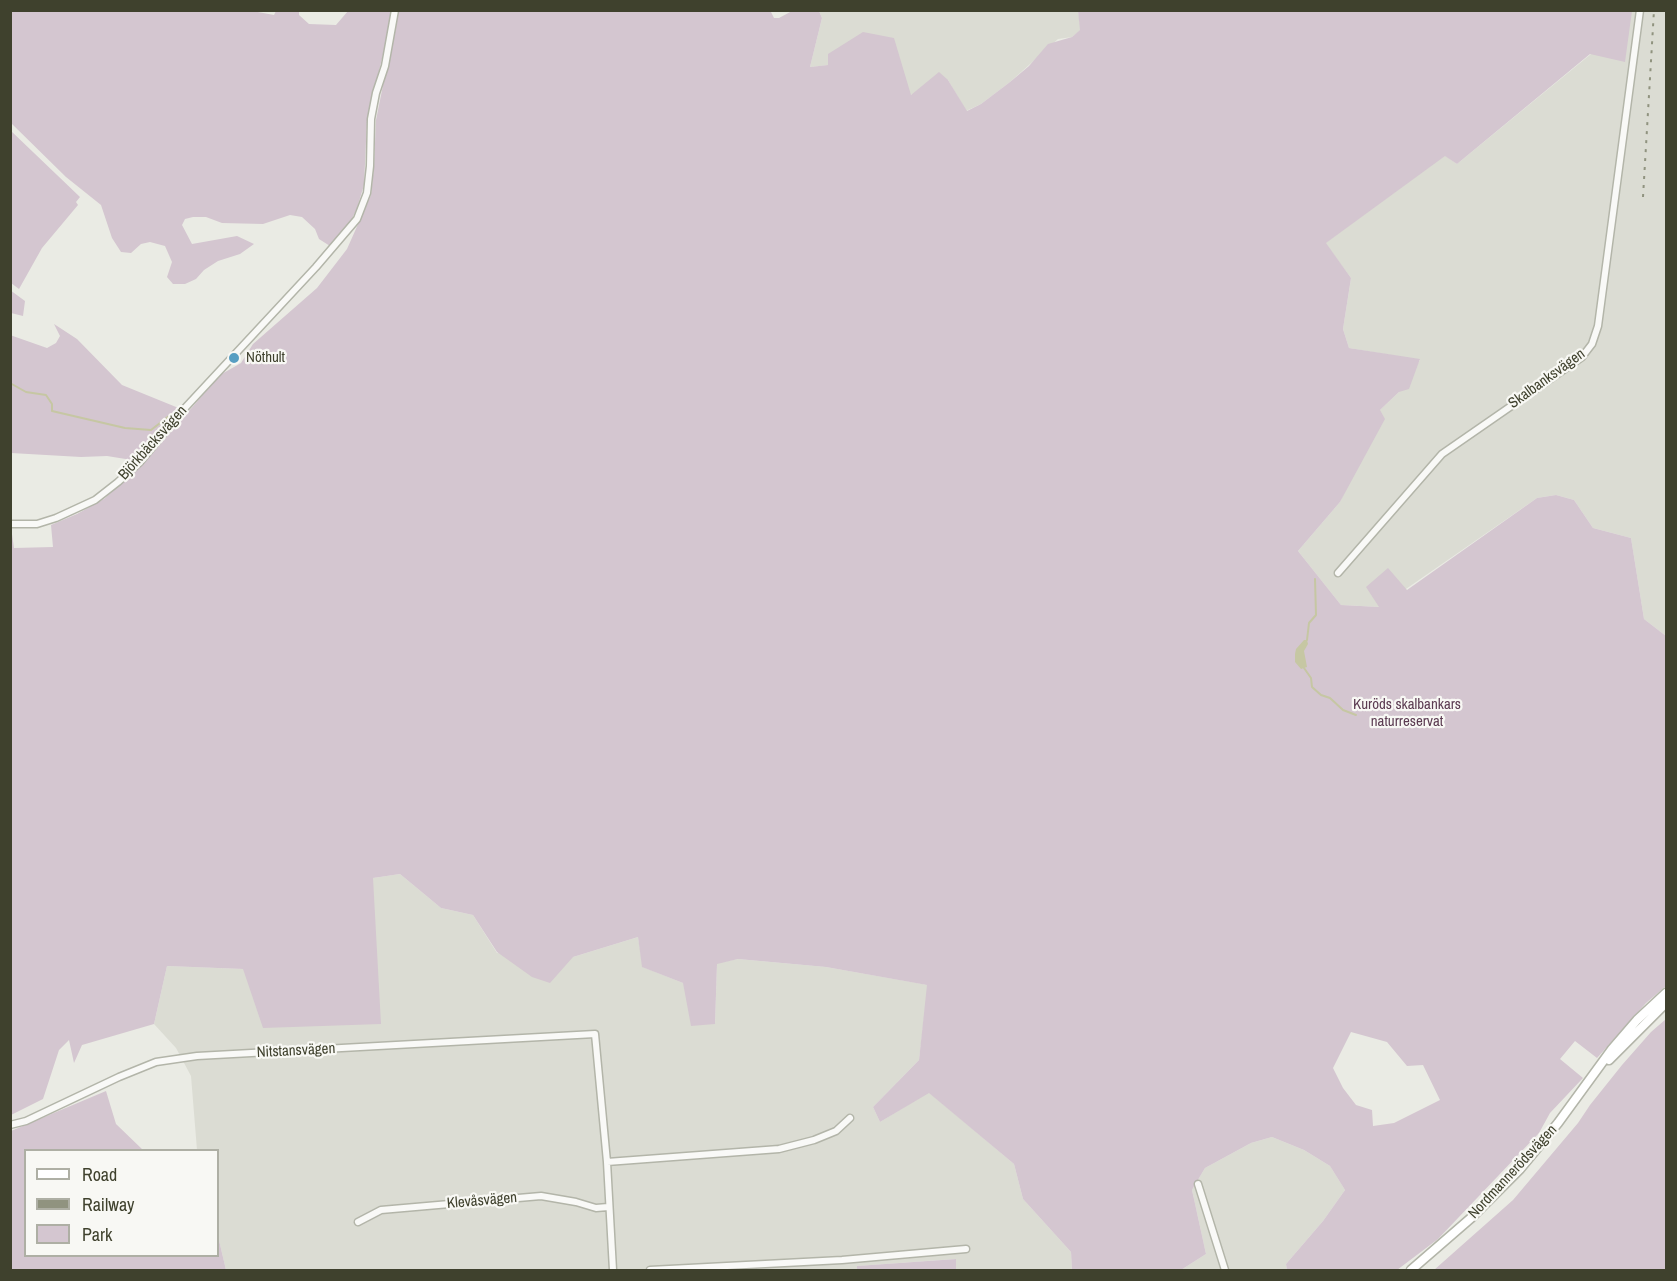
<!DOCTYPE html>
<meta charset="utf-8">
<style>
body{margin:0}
#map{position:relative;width:1677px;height:1281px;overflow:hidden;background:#eaebe4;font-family:"Archivo Narrow",sans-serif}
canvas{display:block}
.frame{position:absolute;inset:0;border:12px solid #3f412d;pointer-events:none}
.legend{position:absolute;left:24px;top:1149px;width:195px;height:108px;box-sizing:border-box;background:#f8f8f4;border:2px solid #aeafa4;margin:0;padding:8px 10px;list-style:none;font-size:18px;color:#3f412d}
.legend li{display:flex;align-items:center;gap:12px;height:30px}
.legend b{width:30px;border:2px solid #aeafa4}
</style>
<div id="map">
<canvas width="1677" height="1281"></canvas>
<div class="frame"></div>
<ul class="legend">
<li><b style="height:8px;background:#fff"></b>Road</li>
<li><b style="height:8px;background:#90937f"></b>Railway</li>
<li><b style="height:16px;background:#d4c6d0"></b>Park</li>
</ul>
</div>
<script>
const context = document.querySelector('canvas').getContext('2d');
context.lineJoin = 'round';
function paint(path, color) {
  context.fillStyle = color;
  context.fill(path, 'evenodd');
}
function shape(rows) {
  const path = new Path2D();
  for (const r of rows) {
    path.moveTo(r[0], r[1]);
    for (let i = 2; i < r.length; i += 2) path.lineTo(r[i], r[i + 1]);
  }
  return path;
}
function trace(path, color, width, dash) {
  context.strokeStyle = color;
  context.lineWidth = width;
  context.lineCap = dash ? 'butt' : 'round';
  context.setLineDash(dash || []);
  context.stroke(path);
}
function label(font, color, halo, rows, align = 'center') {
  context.font = font + ' "Archivo Narrow",sans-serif';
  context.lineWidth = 4.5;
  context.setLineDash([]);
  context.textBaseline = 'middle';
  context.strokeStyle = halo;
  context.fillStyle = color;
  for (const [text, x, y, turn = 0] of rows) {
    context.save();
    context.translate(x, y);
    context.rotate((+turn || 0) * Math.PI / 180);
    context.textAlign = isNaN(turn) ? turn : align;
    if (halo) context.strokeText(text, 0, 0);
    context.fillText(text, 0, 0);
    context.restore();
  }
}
paint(shape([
 [819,11,1078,11,1081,30,1072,37,1058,39,1010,82,981,104,966,111,948,80,911,95,829,65,810,67,822,18],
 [1620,11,1666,11,1666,636,1644,619,1631,538,1593,528,1574,500,1556,495,1537,498,1380,607,1341,605,1298,551,1340,502,1380,410,1399,392,1420,360,1349,348,1343,329,1351,278,1325,243,1445,155,1457,164,1591,54],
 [400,874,441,908,473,915,497,953,573,957,638,937,643,967,683,983,715,1024,717,963,738,959,826,967,928,985,919,1060,873,1107,880,1122,929,1092,1014,1164,1023,1199,1071,1252,1072,1270,956,1270,955,1259,857,1266,857,1270,226,1270,218,1236,218,1150,197,1150,191,1076,176,1048,154,1024,167,966,243,969,373,878],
 [1272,1137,1304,1150,1330,1166,1345,1190,1323,1221,1286,1264,1287,1270,1181,1270,1206,1254,1192,1190,1205,1168,1251,1143]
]), '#dbdcd3');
paint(shape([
 [247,10,274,15,276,11,299,10,299,15,309,24,336,25,348,11,392,11,387,38,367,120,364,185,357,208,351,221,330,246,319,239,315,229,302,217,290,215,263,224,222,223,206,217,193,217,185,219,182,225,192,244,237,236,254,244,240,254,218,261,204,270,196,279,185,284,173,284,167,277,172,262,165,246,150,242,141,244,131,253,121,252,112,238,101,205,66,177,11,123,11,11],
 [770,10,774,18,779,18,792,11,819,11,822,18,810,67,828,65,828,54,863,32,894,38,911,95,939,72,948,80,967,111,981,104,1010,82,1029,66,1048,44,1072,37,1080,30,1078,11,1632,11,1625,62,1590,54,1457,164,1445,156,1326,243,1351,278,1343,329,1349,348,1420,359,1409,389,1399,392,1380,410,1385,419,1340,502,1298,551,1341,605,1379,607,1366,587,1388,568,1407,590,1537,498,1556,495,1574,500,1593,528,1631,538,1644,619,1666,636,1666,986,1646,1003,1597,1058,1575,1041,1560,1059,1583,1078,1550,1113,1539,1133,1438,1239,1397,1270,1287,1270,1286,1264,1323,1221,1345,1190,1330,1166,1304,1150,1272,1137,1251,1143,1205,1168,1192,1190,1206,1254,1181,1270,1072,1270,1071,1252,1023,1199,1014,1164,929,1093,880,1122,873,1107,919,1060,927,985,826,967,738,959,717,964,715,1024,691,1026,683,983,642,967,638,937,573,957,550,983,532,977,497,952,473,915,441,908,400,874,373,878,381,1024,263,1028,243,969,167,966,154,1024,82,1045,74,1063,69,1040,59,1050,43,1099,11,1115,11,527,14,548,53,547,51,525,77,514,104,499,150,456,220,375,241,363,253,344,317,288,347,249,371,195,374,167,376,120,398,11],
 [1351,1032,1387,1042,1407,1066,1423,1065,1440,1100,1394,1123,1373,1126,1372,1110,1356,1105,1343,1088,1333,1068],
 [10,130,80,197,76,202,78,205,42,248,19,289,11,283],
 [10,290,25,301,23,316,11,313],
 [54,324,77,339,122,385,181,409,138,461,107,456,81,457,11,453,10,335,47,348,56,343,60,336],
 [1666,1019,1666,1270,1434,1270,1513,1200,1578,1123,1590,1105,1622,1065,1651,1032],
 [106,1091,116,1124,143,1150,26,1150,26,1256,218,1256,218,1236,226,1270,11,1270,11,1131],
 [956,1259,956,1270,857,1270,857,1266]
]), '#d4c6d0');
paint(shape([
 [1304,640,1307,640,1308,644,1304,651,1307,667,1301,669,1295,662,1295,654,1296,649]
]), '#c6c7a3');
trace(shape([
 [10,383,26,392,46,395,52,404,52,411,125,428,151,430,169,416],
 [1307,640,1309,623,1316,615,1315,579],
 [1304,668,1311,678,1312,687,1321,695,1330,698,1343,710,1356,715]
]), '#c6c7a3', 2);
const minor = shape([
 [10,524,37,524,56,518,95,500,118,482,140,462,184,409,316,267,357,219,367,193,370,166,371,119,376,93,385,66,395,10],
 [1338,573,1442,454,1582,357,1592,344,1598,326,1640,10],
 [10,1125,26,1121,119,1077,156,1062,197,1056,595,1034,607,1162,613,1270],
 [607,1162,779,1149,814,1140,836,1131,850,1118],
 [1198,1184,1225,1270],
 [358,1222,381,1210,541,1196,576,1202,596,1208,608,1207],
 [650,1270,842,1260,966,1249]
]);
const secondary = shape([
 [1609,1060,1666,1003],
 [1411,1270,1471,1218,1520,1169,1558,1123,1612,1049,1637,1020,1666,993]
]);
trace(minor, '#b3b5a9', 9);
trace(secondary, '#b3b5a9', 11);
trace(minor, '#f9f9f7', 6);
trace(secondary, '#fff', 8);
trace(shape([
 [1643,197,1654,10]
]), '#90937f', 2, [3, 6]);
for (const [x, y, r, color] of [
 [234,358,6,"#579ec2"]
]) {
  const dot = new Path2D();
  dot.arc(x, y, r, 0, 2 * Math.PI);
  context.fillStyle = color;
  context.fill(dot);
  trace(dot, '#f8f8f4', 2);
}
label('15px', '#3f412d', '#f8f8f4', [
 ["Nöthult",246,358]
], 'left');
label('15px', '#3f412d', '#f8f8f4', [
 ["Skalbanksvägen",1547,379,-36],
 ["Björkbäcksvägen",153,443,-48],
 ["Nitstansvägen",296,1051,-3],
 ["Nordmannerödsvägen",1513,1172,-47],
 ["Klevåsvägen",482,1201,-5]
]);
label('15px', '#5c3c52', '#f8f8f4', [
 ["Kuröds skalbankars",1407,705],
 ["naturreservat",1407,722]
]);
</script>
